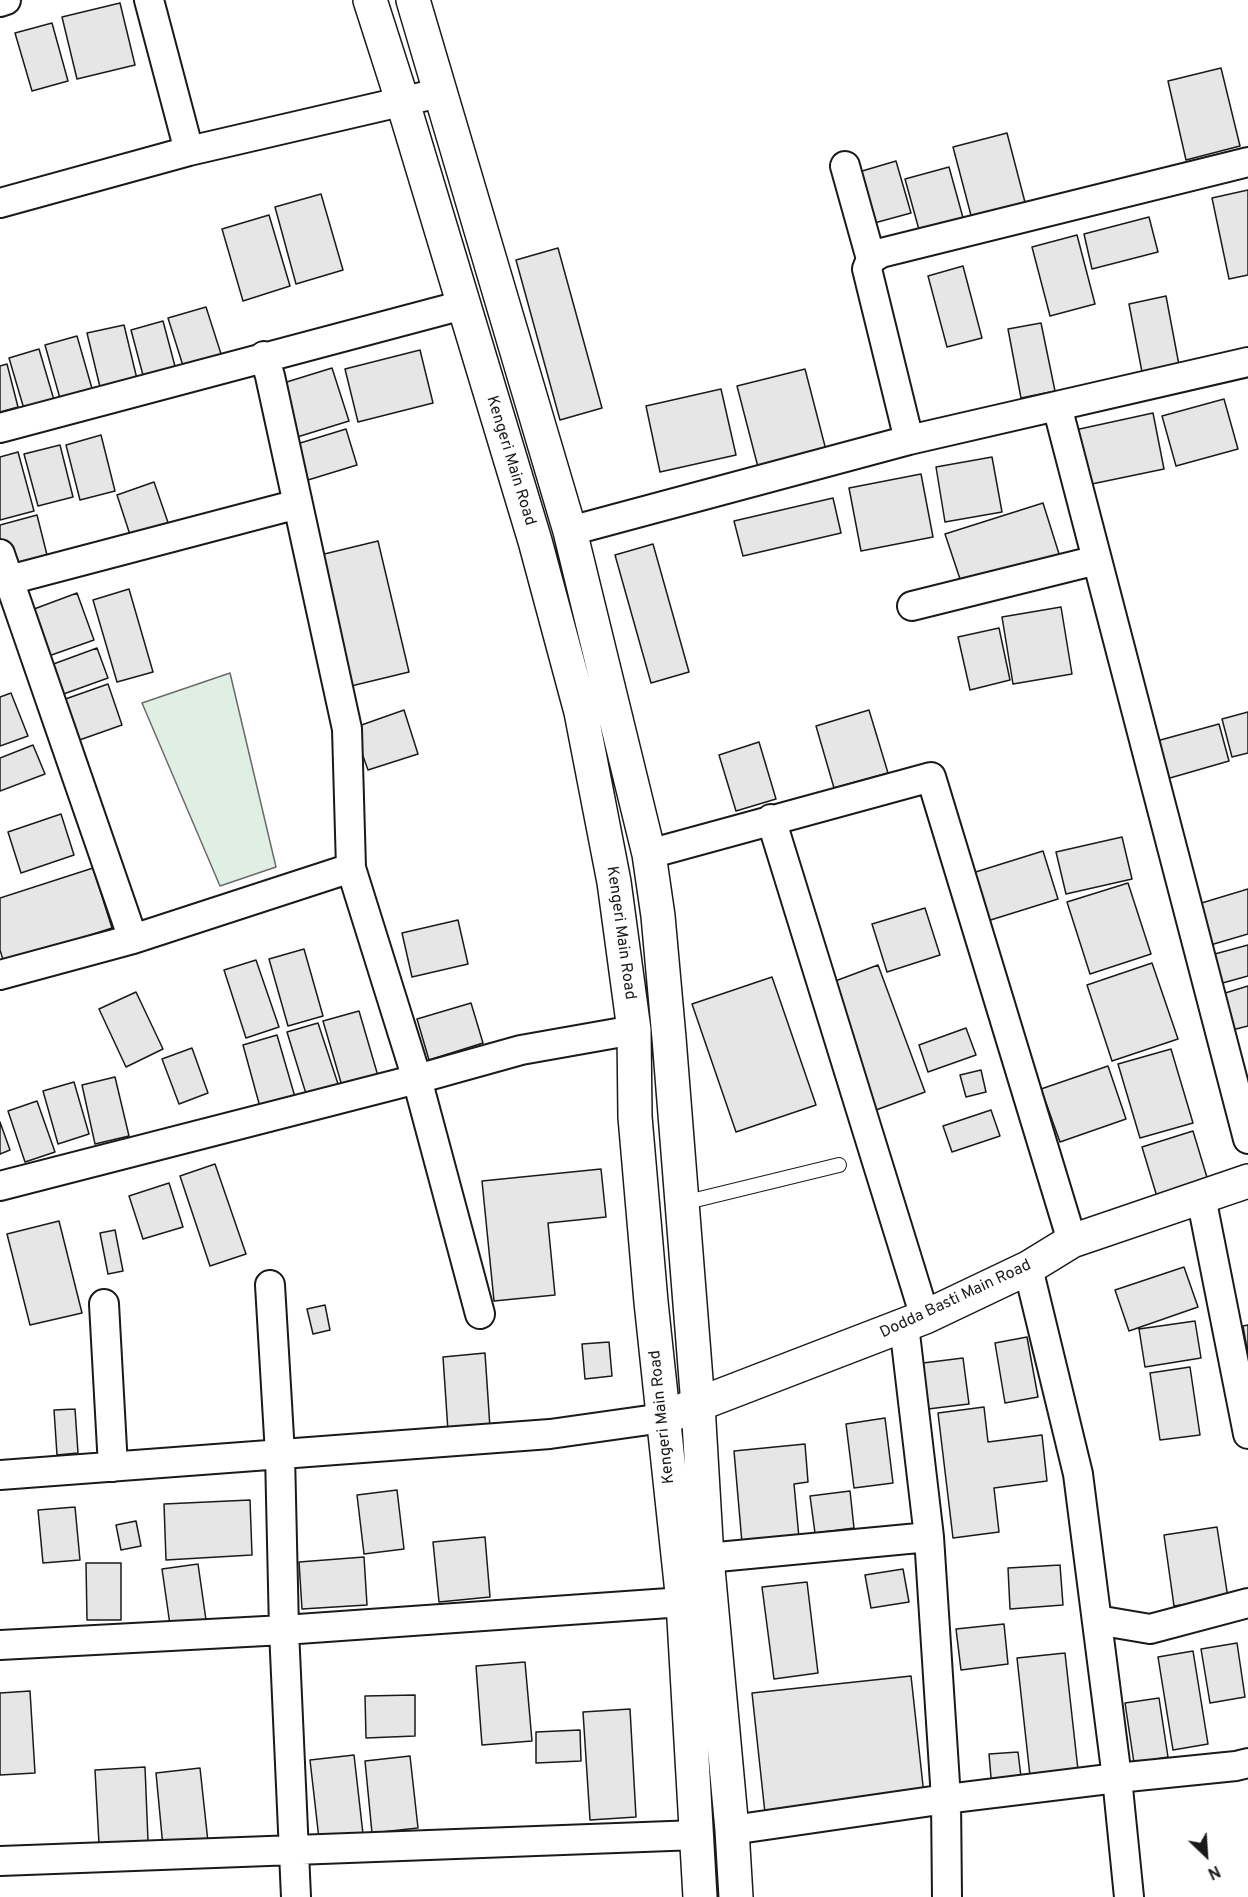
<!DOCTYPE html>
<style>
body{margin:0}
#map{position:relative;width:1248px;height:1897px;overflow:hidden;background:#fff;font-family:Overpass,sans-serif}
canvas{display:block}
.north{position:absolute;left:1176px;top:1825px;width:60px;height:60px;-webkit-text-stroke:4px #fff;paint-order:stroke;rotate:155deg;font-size:16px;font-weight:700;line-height:24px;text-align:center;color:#1a1a1a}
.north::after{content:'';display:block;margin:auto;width:21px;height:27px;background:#1a1a1a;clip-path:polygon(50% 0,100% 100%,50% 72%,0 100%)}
</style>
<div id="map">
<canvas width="1248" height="1897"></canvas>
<div class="north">N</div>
</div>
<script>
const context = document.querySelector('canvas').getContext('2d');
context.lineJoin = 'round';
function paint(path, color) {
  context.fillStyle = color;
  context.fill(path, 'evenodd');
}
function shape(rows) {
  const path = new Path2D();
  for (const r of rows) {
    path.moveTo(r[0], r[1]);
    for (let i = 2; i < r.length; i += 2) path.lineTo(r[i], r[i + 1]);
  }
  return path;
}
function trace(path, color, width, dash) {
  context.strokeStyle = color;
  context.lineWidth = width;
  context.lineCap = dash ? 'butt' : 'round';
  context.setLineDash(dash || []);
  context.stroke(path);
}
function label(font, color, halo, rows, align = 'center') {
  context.font = font + ' Overpass,sans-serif';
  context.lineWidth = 4.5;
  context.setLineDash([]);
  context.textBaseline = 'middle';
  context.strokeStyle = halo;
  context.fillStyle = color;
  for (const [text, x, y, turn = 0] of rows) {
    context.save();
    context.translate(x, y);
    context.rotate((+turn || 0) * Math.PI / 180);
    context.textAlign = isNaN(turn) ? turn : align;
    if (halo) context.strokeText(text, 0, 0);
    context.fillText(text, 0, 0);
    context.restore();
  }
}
const green = shape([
 [230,673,276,867,220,886,142,703,230,673]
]);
paint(green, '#e0efe3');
trace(green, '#6a6a6a', 1.5);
const building = shape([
 [120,3,135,65,77,79,62,17,120,3],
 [52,23,68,81,32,91,15,33,52,23],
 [1221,68,1240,146,1186,160,1168,81,1221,68],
 [1007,133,1027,210,973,223,953,147,1007,133],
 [896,161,911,213,867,225,852,174,896,161],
 [949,167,965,225,921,237,905,179,949,167],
 [1248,190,1248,275,1229,279,1212,198,1248,190],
 [321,194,343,270,296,284,275,207,321,194],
 [269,215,290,286,243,301,222,229,269,215],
 [1149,217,1158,252,1092,269,1084,234,1149,217],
 [1077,235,1095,304,1050,316,1032,247,1077,235],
 [558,248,602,408,560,420,516,260,558,248],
 [963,266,982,338,947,347,928,276,963,266],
 [1166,296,1179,365,1142,372,1129,304,1166,296],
 [206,307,222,357,184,369,168,318,206,307],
 [163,321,176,370,144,379,131,330,163,321],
 [1041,323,1055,391,1021,398,1008,329,1041,323],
 [124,325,137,379,100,387,87,333,124,325],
 [77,336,93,392,61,402,45,345,77,336],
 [39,349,54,400,24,409,9,358,39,349],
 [420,350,433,403,358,422,345,369,420,350],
 [7,364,18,407,0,412,0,366,7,364],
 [332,368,349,421,294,438,277,385,332,368],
 [805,369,827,454,759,471,737,386,805,369],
 [721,389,736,455,660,472,646,406,721,389],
 [1224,399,1238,449,1176,466,1162,416,1224,399],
 [1153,413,1164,469,1087,485,1075,430,1153,413],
 [346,429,357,465,308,480,297,444,346,429],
 [101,435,115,491,80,500,66,445,101,435],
 [60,445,73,497,38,506,24,454,60,445],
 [18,452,34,511,0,520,0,457,18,452],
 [992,457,1002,512,945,522,936,467,992,457],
 [921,474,933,537,861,551,849,488,921,474],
 [154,482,172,534,134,547,117,495,154,482],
 [833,498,841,533,743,556,734,521,833,498],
 [1043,503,1060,557,963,588,945,534,1043,503],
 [37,515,49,563,8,574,0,544,0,525,37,515],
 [378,541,409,672,347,687,316,556,378,541],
 [653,544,689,672,651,683,615,555,653,544],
 [129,589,153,672,117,682,93,600,129,589],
 [77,593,94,640,43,658,26,612,77,593],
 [1061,607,1072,674,1013,684,1002,617,1061,607],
 [999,628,1010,680,970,690,958,637,999,628],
 [97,648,108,678,58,696,48,666,97,648],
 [108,684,122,725,71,743,57,702,108,684],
 [11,693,28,736,0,746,0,697,11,693],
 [404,710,418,754,368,770,353,728,404,710],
 [869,710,888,773,834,788,816,726,869,710],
 [1248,712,1248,753,1232,757,1222,719,1248,712],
 [1219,724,1229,761,1163,780,1153,742,1219,724],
 [759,742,776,799,736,811,719,755,759,742],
 [33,745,45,774,0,791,0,758,33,745],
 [61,814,74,855,21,873,8,832,61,814],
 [1122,837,1132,879,1066,894,1056,852,1122,837],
 [1043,851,1058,899,981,923,966,875,1043,851],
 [93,868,112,928,4,963,0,950,0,898,93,868],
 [1128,883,1151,954,1090,974,1067,902,1128,883],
 [1248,889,1248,934,1207,946,1195,905,1248,889],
 [925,908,940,955,887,972,872,924,925,908],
 [458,920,468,964,412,977,402,933,458,920],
 [1248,945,1248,976,1219,984,1211,955,1248,945],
 [304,949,323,1016,288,1026,269,959,304,949],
 [256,960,279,1027,246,1038,224,970,256,960],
 [1152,963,1178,1039,1112,1061,1087,985,1152,963],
 [878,965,925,1092,876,1110,830,983,878,965],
 [772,977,816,1105,736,1132,692,1004,772,977],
 [1248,986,1248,1026,1232,1030,1222,994,1248,986],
 [136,992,163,1049,126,1067,99,1009,136,992],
 [471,1003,483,1043,429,1060,417,1019,471,1003],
 [359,1011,378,1076,342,1086,323,1021,359,1011],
 [318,1023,339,1087,307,1097,287,1032,318,1023],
 [966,1028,976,1055,928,1072,919,1045,966,1028],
 [277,1035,295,1097,260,1107,243,1045,277,1035],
 [192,1048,208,1093,179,1104,162,1059,192,1048],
 [1171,1049,1193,1123,1140,1138,1118,1064,1171,1049],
 [1108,1066,1126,1119,1060,1142,1041,1089,1108,1066],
 [981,1070,986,1092,966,1097,960,1075,981,1070],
 [115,1077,129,1136,95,1144,82,1085,115,1077],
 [74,1082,89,1134,58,1144,43,1091,74,1082],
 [37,1101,55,1152,25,1162,8,1111,37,1101],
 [991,1110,1000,1136,952,1152,943,1126,991,1110],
 [0,1122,10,1150,0,1154,0,1122],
 [1193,1131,1209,1184,1158,1200,1142,1147,1193,1131],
 [215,1164,246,1254,210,1266,180,1176,215,1164],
 [601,1169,606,1217,548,1223,555,1295,494,1301,482,1181,601,1169],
 [169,1183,183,1227,143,1239,129,1196,169,1183],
 [59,1221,82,1313,30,1325,7,1234,59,1221],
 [115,1230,123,1271,108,1274,100,1233,115,1230],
 [1184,1267,1198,1307,1129,1331,1115,1290,1184,1267],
 [325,1305,330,1330,313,1334,307,1309,325,1305],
 [1195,1321,1201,1358,1145,1367,1139,1329,1195,1321],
 [1248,1325,1248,1354,1243,1326,1248,1325],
 [1027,1337,1038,1397,1005,1403,995,1343,1027,1337],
 [609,1342,612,1376,585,1379,582,1344,609,1342],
 [485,1353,490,1428,448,1431,443,1357,485,1353],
 [963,1358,969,1404,928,1409,923,1363,963,1358],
 [1190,1367,1200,1435,1160,1440,1150,1373,1190,1367],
 [984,1407,988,1442,1042,1435,1047,1481,994,1488,999,1532,953,1538,938,1413,984,1407],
 [75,1409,78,1453,57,1455,54,1410,75,1409],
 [885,1418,893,1483,854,1488,846,1424,885,1418],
 [805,1444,808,1482,794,1484,799,1538,742,1543,734,1451,805,1444],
 [397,1490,404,1549,364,1554,357,1495,397,1490],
 [850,1491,854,1528,815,1533,810,1496,850,1491],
 [250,1500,252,1555,166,1560,164,1504,250,1500],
 [75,1507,80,1560,43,1563,38,1510,75,1507],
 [136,1521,141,1546,121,1550,116,1525,136,1521],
 [1217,1527,1228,1598,1174,1606,1164,1535,1217,1527],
 [485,1537,490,1597,439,1602,433,1542,485,1537],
 [364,1557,367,1605,302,1609,299,1562,364,1557],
 [86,1563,121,1563,121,1620,87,1620,86,1563],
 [198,1564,206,1620,170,1625,162,1569,198,1564],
 [1060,1565,1063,1605,1010,1609,1008,1568,1060,1565],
 [903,1569,909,1602,871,1608,865,1575,903,1569],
 [807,1582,818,1673,774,1679,762,1587,807,1582],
 [1004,1624,1008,1664,961,1670,956,1629,1004,1624],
 [1237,1643,1245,1697,1210,1703,1201,1649,1237,1643],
 [1193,1651,1208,1744,1173,1750,1158,1657,1193,1651],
 [1065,1653,1079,1779,1031,1785,1017,1658,1065,1653],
 [525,1662,532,1741,482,1745,476,1666,525,1662],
 [911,1676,924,1795,765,1813,752,1693,911,1676],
 [30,1691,35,1773,0,1775,0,1693,30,1691],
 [415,1695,415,1736,366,1738,365,1696,415,1695],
 [1159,1698,1168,1757,1134,1763,1125,1703,1159,1698],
 [630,1709,636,1817,590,1820,583,1712,630,1709],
 [580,1730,581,1761,536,1763,536,1732,580,1730],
 [1018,1752,1022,1785,992,1789,989,1754,1018,1752],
 [354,1755,363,1834,319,1839,310,1760,354,1755],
 [410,1756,418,1828,372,1833,365,1761,410,1756],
 [145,1767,148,1841,99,1844,95,1770,145,1767],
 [200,1768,208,1842,163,1847,156,1773,200,1768]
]);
paint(building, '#e6e6e6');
trace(building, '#1a1a1a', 1.5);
const lane = shape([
 [683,1203,839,1165]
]);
const street = shape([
 [149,0,189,151],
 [0,2,6,0],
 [845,166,871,259],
 [0,203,189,151,439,93],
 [264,356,270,376,347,729,351,868,417,1079,480,1314],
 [1057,406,1248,1139],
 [0,428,463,305],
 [909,440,867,269,871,259,881,253,1248,162],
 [570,531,909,440,1248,362],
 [0,554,133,939],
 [9,580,298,504],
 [912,606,1097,560],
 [771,819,925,1317],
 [649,854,931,777,1072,1241],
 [0,975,133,939,351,868],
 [0,1186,417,1079,521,1050,634,1030],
 [1201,1197,1248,1434],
 [1028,1268,1078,1474,1117,1778,1129,1897],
 [270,1285,280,1454,284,1630,296,1897],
 [104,1304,113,1467],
 [904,1325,929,1537,946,1799,947,1897],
 [0,1475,550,1434,663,1418],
 [707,1558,929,1537],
 [1097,1620,1150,1629,1248,1603],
 [0,1645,284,1630,683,1602],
 [732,1830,946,1799,1117,1778,1236,1766,1248,1763],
 [0,1861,697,1835]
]);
const secondary = shape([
 [673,1414,925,1317,1028,1268,1072,1241,1248,1181]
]);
const primary = shape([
 [370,0,403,103,535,541,581,712,614,882,634,1030,635,1117,651,1302,683,1602,700,1897],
 [413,0,570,531,649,854,658,916,669,1038,698,1405,707,1558,732,1830,736,1897]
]);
trace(lane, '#1a1a1a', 16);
trace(street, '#1a1a1a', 32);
trace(secondary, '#1a1a1a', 36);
trace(primary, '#1a1a1a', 36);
trace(lane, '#fff', 14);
trace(street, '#fff', 28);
trace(secondary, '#fff', 33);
trace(primary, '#fff', 33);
label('16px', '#1a1a1a', '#fff', [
 ["Kengeri Main Road",510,461,73],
 ["Kengeri Main Road",620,933,82],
 ["Dodda Basti Main Road",956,1300,-25],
 ["Kengeri Main Road",663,1417,-96]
]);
</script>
